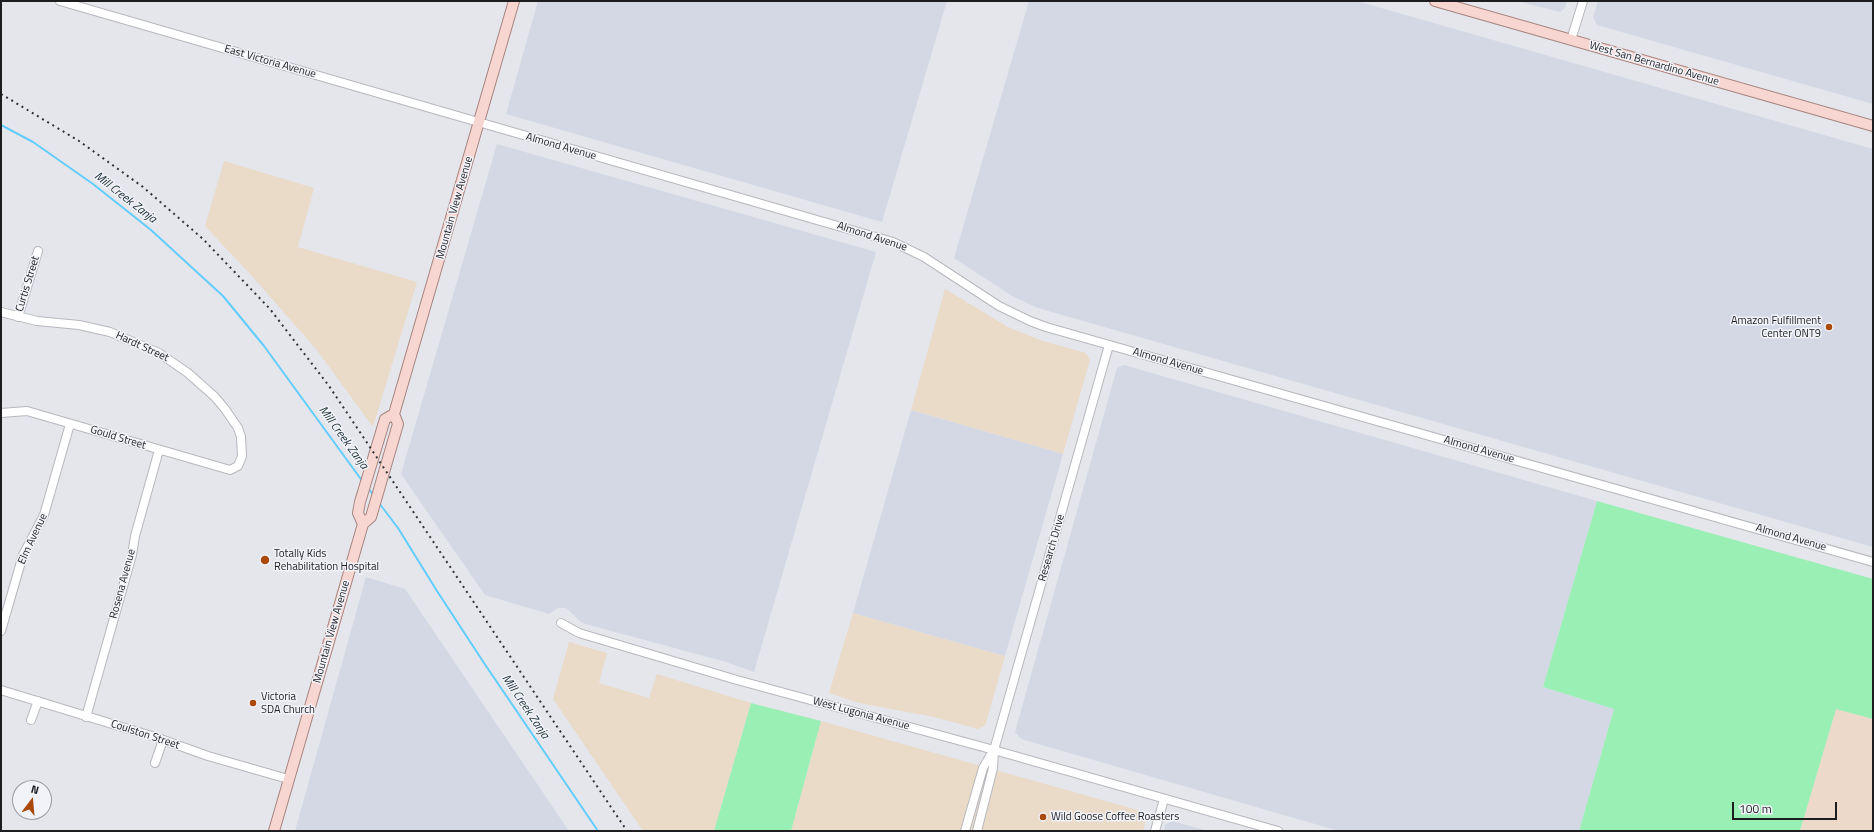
<!DOCTYPE html>
<style>
body{margin:0}
#map{position:relative;width:1874px;height:832px;overflow:hidden;background:#e4e6ec;font-family:"Titillium Web",sans-serif}
canvas{display:block}
.frame{position:absolute;inset:0;border:2px solid #1d1d1f;pointer-events:none}
.north{position:absolute;left:12px;top:780px;width:40px;height:40px;box-sizing:border-box;background:#f1f3f9;border:1px solid #9c9da2;border-radius:50%;rotate:16deg;font-size:11px;font-weight:700;line-height:16px;text-align:center;color:#1d1d1f}
.north::after{content:'';display:block;margin:auto;width:14px;height:18px;background:#ab490a;clip-path:polygon(50% 0,100% 100%,50% 72%,0 100%)}
.scale{position:absolute;left:1732px;top:802px;width:105px;height:18px;box-sizing:border-box;border:2px solid #1d1d1f;border-top:0;padding-left:5px;font-size:12px;line-height:14px;white-space:nowrap;color:#1d1d1f;-webkit-text-stroke:3px #f1f3f9;paint-order:stroke}
</style>
<div id="map">
<canvas width="1874" height="832"></canvas>
<div class="frame"></div>
<div class="north">N</div>
<div class="scale">100 m</div>
</div>
<script>
const context = document.querySelector('canvas').getContext('2d');
context.lineJoin = 'round';
function paint(path, color) {
  context.fillStyle = color;
  context.fill(path, 'evenodd');
}
function shape(rows) {
  const path = new Path2D();
  for (const r of rows) {
    path.moveTo(r[0], r[1]);
    for (let i = 2; i < r.length; i += 2) path.lineTo(r[i], r[i + 1]);
  }
  return path;
}
function trace(path, color, width, dash) {
  context.strokeStyle = color;
  context.lineWidth = width;
  context.lineCap = dash ? 'butt' : 'round';
  context.setLineDash(dash || []);
  context.stroke(path);
}
function label(font, color, halo, rows, align = 'center') {
  context.font = font + ' "Titillium Web",sans-serif';
  context.lineWidth = 3;
  context.setLineDash([]);
  context.textBaseline = 'middle';
  context.strokeStyle = halo;
  context.fillStyle = color;
  for (const [text, x, y, turn = 0] of rows) {
    context.save();
    context.translate(x, y);
    context.rotate((+turn || 0) * Math.PI / 180);
    context.textAlign = isNaN(turn) ? turn : align;
    if (halo) context.strokeText(text, 0, 0);
    context.fillText(text, 0, 0);
    context.restore();
  }
}
paint(shape([
 [224,161,314,188,298,247,417,282,373,427,316,349,251,275,205,226],
 [945,289,1008,327,1040,340,1086,353,1090,360,1063,454,911,410],
 [853,613,1005,656,985,726,978,729,934,717,859,703,829,693],
 [569,642,607,653,599,683,649,698,657,674,751,703,714,831,643,831,553,699],
 [821,721,1145,812,1147,816,1143,831,791,831]
]), '#eadac8');
paint(shape([
 [538,1,947,1,882,222,506,114],
 [1029,1,1357,1,1873,149,1873,547,1038,308,1012,296,954,258],
 [1517,1,1567,1,1565,8,1560,12],
 [1598,1,1873,1,1873,104,1597,25,1593,17],
 [497,144,876,252,754,672,726,662,582,623,566,608,558,608,549,614,485,595,401,474],
 [1124,365,1597,501,1543,687,1614,709,1579,831,1339,831,1021,739,1015,732,1117,368],
 [911,410,1063,454,1005,656,853,613],
 [366,577,405,589,569,831,295,831],
 [1172,821,1208,831,1164,831,1165,825]
]), '#d3d8e4');
paint(shape([
 [1836,708,1873,719,1873,831,1800,831]
]), '#ecd9c9');
paint(shape([
 [1597,501,1873,579,1873,719,1836,709,1800,831,1579,831,1614,709,1543,687],
 [751,703,821,721,791,831,714,831]
]), '#9aefb5');
trace(shape([
 [1,125,33,142,93,184,151,230,223,296,264,346,363,482],
 [368,488,374,496],
 [379,503,398,528,437,591,484,663,598,831]
]), '#63cdfe', 2);
const minor = shape([
 [60,1,893,242,924,257,999,306,1030,321,1046,327,1873,562],
 [1571,40,1583,1],
 [1,312,37,321,79,325,110,332,159,353,188,373,215,397,225,409,238,428,241,437,242,456,238,466,230,470,27,411,1,413],
 [18,317,38,251],
 [561,623,579,633,737,680,994,750,1278,831],
 [1,631,23,555,44,515,70,424],
 [1,690,155,737,208,756,288,779],
 [86,717,132,555,135,536,159,450],
 [31,720,38,701],
 [155,763,163,740],
 [965,831,983,768,993,751],
 [977,831,993,768,994,750,1109,345],
 [1155,831,1164,799]
]);
const major = shape([
 [1435,1,1873,126],
 [363,524,358,513,360,502,385,419,394,414],
 [274,831,363,524,371,517,398,424,394,414,514,1]
]);
trace(minor, '#b6b8be', 10);
trace(major, '#a7847f', 12);
trace(minor, '#fff', 8);
trace(major, '#f7d6d1', 10);
trace(shape([
 [1,94,79,141,143,187,203,239,270,309,329,386,627,831]
]), '#323235', 2, [2, 4]);
for (const [x, y, r, color] of [
 [1829,327,4,"#ab490a"],
 [265,560,5,"#ab490a"],
 [253,703,4,"#ab490a"],
 [1043,817,4,"#ab490a"]
]) {
  const dot = new Path2D();
  dot.arc(x, y, r, 0, 2 * Math.PI);
  context.fillStyle = color;
  context.fill(dot);
  trace(dot, '#f1f3f9', 1.5);
}
label('11px', '#1d1d1f', '#f1f3f9', [
 ["East Victoria Avenue",270,62,16],
 ["West San Bernardino Avenue",1654,64,16],
 ["Almond Avenue",561,147,16],
 ["Mountain View Avenue",455,208,-74],
 ["Almond Avenue",872,237,18],
 ["Curtis Street",28,284,-73],
 ["Hardt Street",142,347,25],
 ["Almond Avenue",1168,362,16],
 ["Gould Street",118,438,17],
 ["Almond Avenue",1479,450,16],
 ["Almond Avenue",1791,538,16],
 ["Elm Avenue",33,539,-65],
 ["Research Drive",1052,548,-74],
 ["Rosena Avenue",123,584,-75],
 ["Mountain View Avenue",332,632,-74],
 ["West Lugonia Avenue",861,714,15],
 ["Coulston Street",145,735,18]
]);
label('11px', '#1d1d1f', '#f1f3f9', [
 ["Amazon Fulfillment",1821,321,"right"],
 ["Center ONT9",1821,334,"right"],
 ["Totally Kids",274,554],
 ["Rehabilitation Hospital",274,567],
 ["Victoria",261,697],
 ["SDA Church",261,710],
 ["Wild Goose Coffee Roasters",1051,817]
], 'left');
label('italic 12px', '#192c35', '#f1f3f9', [
 ["Mill Creek Zanja",125,198,38],
 ["Mill Creek Zanja",343,438,54],
 ["Mill Creek Zanja",525,707,56]
]);
</script>
